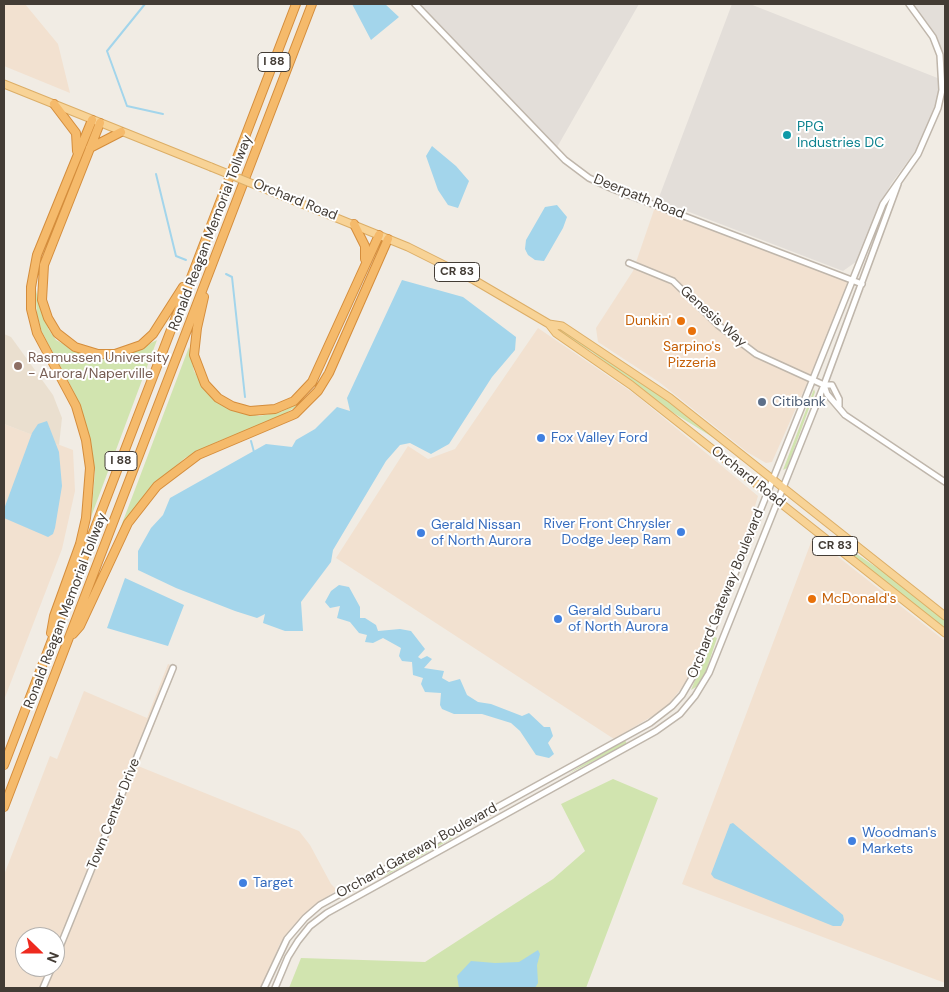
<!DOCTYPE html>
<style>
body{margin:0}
#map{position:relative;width:949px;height:992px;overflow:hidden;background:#f1ece4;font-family:"DM Sans",sans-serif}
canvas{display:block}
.frame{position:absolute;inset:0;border:5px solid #433c35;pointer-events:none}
.north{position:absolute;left:15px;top:927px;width:50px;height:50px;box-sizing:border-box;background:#fff;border:1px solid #b4b1ae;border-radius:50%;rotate:112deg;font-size:14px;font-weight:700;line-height:20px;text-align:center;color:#433c35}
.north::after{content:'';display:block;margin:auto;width:18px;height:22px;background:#ee2a1f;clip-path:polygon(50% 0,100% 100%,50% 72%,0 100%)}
</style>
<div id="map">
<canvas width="949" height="992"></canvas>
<div class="frame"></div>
<div class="north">N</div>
</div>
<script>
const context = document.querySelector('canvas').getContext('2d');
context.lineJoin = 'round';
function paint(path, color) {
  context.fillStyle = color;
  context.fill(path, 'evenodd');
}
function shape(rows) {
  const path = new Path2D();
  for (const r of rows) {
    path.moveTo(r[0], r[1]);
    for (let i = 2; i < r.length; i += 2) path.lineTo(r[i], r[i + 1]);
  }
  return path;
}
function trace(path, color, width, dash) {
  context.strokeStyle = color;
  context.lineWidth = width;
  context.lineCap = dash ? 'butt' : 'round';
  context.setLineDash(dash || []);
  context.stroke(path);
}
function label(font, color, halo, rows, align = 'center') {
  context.font = font + ' "DM Sans",sans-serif';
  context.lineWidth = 4;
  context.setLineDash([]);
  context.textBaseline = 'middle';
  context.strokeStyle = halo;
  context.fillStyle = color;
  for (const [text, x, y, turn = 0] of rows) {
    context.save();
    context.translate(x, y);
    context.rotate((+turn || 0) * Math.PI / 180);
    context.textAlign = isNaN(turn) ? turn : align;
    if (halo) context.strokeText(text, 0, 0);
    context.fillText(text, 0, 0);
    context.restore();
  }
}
paint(shape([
 [4,4,25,4,58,44,70,93,4,66],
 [655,207,852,282,772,462,766,463,747,452,659,382,598,342,596,328,633,271],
 [538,328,636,395,758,496,747,534,690,677,666,708,614,739,336,558,408,446,428,459,455,449],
 [4,424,73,450,75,491,62,549,4,700],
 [813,537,945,641,945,983,682,884],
 [168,664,177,668,138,766,299,831,310,845,331,884,337,890,315,905,292,927,280,944,261,988,4,988,4,875,50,756,57,759,84,691,147,718],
 [25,937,55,937,55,967,25,967]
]), '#f2e1d0');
paint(shape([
 [418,4,639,4,556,149],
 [732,4,750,4,940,79,938,98,919,146,891,184,878,209,860,259,843,271,658,200],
 [911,4,945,4,945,81,943,59,938,43,929,25]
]), '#e3ded9');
paint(shape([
 [4,334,11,337,53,395,62,418,59,445,4,424]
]), '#eadfcf');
paint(shape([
 [35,286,41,311,49,330,56,340,80,353,92,357,114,358,129,354,157,340,91,517,95,472,90,438,74,392,42,332,37,315],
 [557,327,669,401,714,438,672,412,592,352,555,329],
 [189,347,194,371,202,385,211,397,228,408,259,416,281,412,296,405,297,406,276,419,219,441,185,458,150,488,120,529],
 [814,389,815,392,787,468,783,470],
 [840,543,885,573,945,620,945,629,839,545],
 [713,636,717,638,706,671,699,685,691,690],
 [625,740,627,744,568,774,597,756],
 [613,779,658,798,586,988,289,988,301,958,425,962,553,879,585,851,561,804],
 [474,823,451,839,383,877,406,860]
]), '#d1e4af');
paint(shape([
 [352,4,385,4,399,17,371,40],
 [432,146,456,166,469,181,458,208,448,205,438,190,426,156],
 [557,205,567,217,563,228,544,261,535,260,528,255,525,249,526,240,545,207],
 [402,280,463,297,516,337,515,350,492,377,449,444,431,454,410,443,400,445,386,461,333,550,331,562,301,602,303,631,285,631,263,623,265,614,257,618,235,611,176,588,138,570,138,551,151,528,163,515,170,498,266,444,292,447,296,440,315,429,337,407,350,411,347,398],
 [47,421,59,452,62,486,55,528,53,534,48,537,4,518,4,509,32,433,38,424],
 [125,578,184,605,168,646,107,628],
 [339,585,349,587,360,607,360,618,365,618,376,625,378,631,400,629,411,631,425,649,418,657,421,659,427,656,432,659,424,668,444,671,442,678,449,682,460,679,467,695,478,702,491,704,522,716,529,713,544,727,550,727,553,736,548,743,554,754,549,758,536,755,520,731,511,723,482,714,454,714,442,709,440,705,441,693,425,692,421,684,423,678,413,675,412,662,402,661,399,656,401,648,383,638,373,643,365,642,367,635,359,633,350,622,337,618,340,606,330,608,325,602,331,591],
 [733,823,843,915,844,920,841,926,833,926,714,878,711,874,730,824],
 [538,950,540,954,537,965,538,983,535,988,459,988,457,976,471,961,495,963,519,962]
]), '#a3d5eb');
trace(shape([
 [145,4,107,51,127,106,163,114],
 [156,174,176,256,186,260],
 [226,274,232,277,245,397],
 [251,441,254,452]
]), '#a3d5eb', 2);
const minor = shape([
 [415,4,565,160,589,178,613,189,862,284],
 [629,263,673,281,718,325,756,354,824,385,832,385,839,399,839,406],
 [824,385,827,394,845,415,945,482],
 [55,959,173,668],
 [43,988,52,967],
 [264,988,287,939,305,918,320,905,650,723,672,706,682,695,696,671,883,204,918,154,938,108,942,90,940,55,933,37,909,4],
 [275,988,288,957,298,941,310,926,327,913,656,731,680,714,695,696,709,673,824,385,898,184]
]);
const major = shape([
 [4,84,211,167],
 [248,182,408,247,474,280,549,324,562,326,670,398,945,616],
 [549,324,556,333,631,385,945,633]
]);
const highway = shape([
 [54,104,76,133,77,151],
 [100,123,44,265,42,300,48,318,57,333,75,347,98,354,115,354,141,345,153,334,183,287],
 [90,148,121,132],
 [354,224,365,246,365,259],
 [204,297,197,328,194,355,205,384,218,398,232,406,250,411,275,409,294,401,312,382,379,235],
 [51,633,54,616,80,544,86,518,90,468,86,440,76,406,37,333,31,309,31,287,37,255,92,120],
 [73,634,80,626,128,523,157,486,198,455,295,414,318,391,329,373,388,239],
 [4,765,296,4],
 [4,807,312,4]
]);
trace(minor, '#bfb6ab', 8);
trace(major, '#dcae67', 9);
trace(highway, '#d48d3c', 10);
trace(minor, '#fff', 5);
trace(major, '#f8d396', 7);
trace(highway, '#f5ba6b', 8);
const majorBridge = shape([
 [211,167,248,182]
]);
trace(majorBridge, '#dcae67', 9, []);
trace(majorBridge, '#f8d396', 7);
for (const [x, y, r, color] of [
 [787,135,5,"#0f9aa8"],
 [681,321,5,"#e8710a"],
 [692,331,5,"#e8710a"],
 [18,366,5,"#8d6e63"],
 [762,402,5,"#5c6f8a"],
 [541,438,5,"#3f7fe0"],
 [681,532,5,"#3f7fe0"],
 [421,533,5,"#3f7fe0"],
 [812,599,5,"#e8710a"],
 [558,619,5,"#3f7fe0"],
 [852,841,5,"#3f7fe0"],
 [243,883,5,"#3f7fe0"]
]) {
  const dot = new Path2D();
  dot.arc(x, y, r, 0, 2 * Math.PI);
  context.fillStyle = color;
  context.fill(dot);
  trace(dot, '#fff', 2);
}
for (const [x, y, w] of [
 [274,62,32],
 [457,272,45],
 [121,461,32],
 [835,546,45]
]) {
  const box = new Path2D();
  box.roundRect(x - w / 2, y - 9.5, w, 19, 4);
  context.fillStyle = '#fff';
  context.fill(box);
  trace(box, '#433c35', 1);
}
label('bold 12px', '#433c35', null, [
 ["I 88",274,62],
 ["CR 83",457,272],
 ["I 88",121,461],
 ["CR 83",835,546]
]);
label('14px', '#0d838f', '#fff', [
 ["PPG",797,127],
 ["Industries DC",797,143]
], 'left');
label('14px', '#433c35', '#fff', [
 ["Deerpath Road",639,197,22],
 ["Orchard Road",295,200,22],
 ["Ronald Reagan Memorial Tollway",211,233,-69],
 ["Genesis Way",713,317,42],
 ["Orchard Road",748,477,38],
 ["Orchard Gateway Boulevard",726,594,-68],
 ["Ronald Reagan Memorial Tollway",66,611,-69],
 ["Town Center Drive",114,814,-68],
 ["Orchard Gateway Boulevard",417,851,-29]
]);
label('14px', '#c56008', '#fff', [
 ["Dunkin'",671,321],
 ["Sarpino's",692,347,"center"],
 ["Pizzeria",692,363,"center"],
 ["McDonald's",822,599,"left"]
], 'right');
label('14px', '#785e54', '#fff', [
 ["Rasmussen University",28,358],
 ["- Aurora/Naperville",28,374]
], 'left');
label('14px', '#4e5e75', '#fff', [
 ["Citibank",772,402]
], 'left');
label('14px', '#366cbe', '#fff', [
 ["Fox Valley Ford",551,438],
 ["River Front Chrysler",671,524,"right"],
 ["Dodge Jeep Ram",671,540,"right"],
 ["Gerald Nissan",431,525],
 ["of North Aurora",431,541],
 ["Gerald Subaru",568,611],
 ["of North Aurora",568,627],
 ["Woodman's",862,833],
 ["Markets",862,849],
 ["Target",253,883]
], 'left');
</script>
